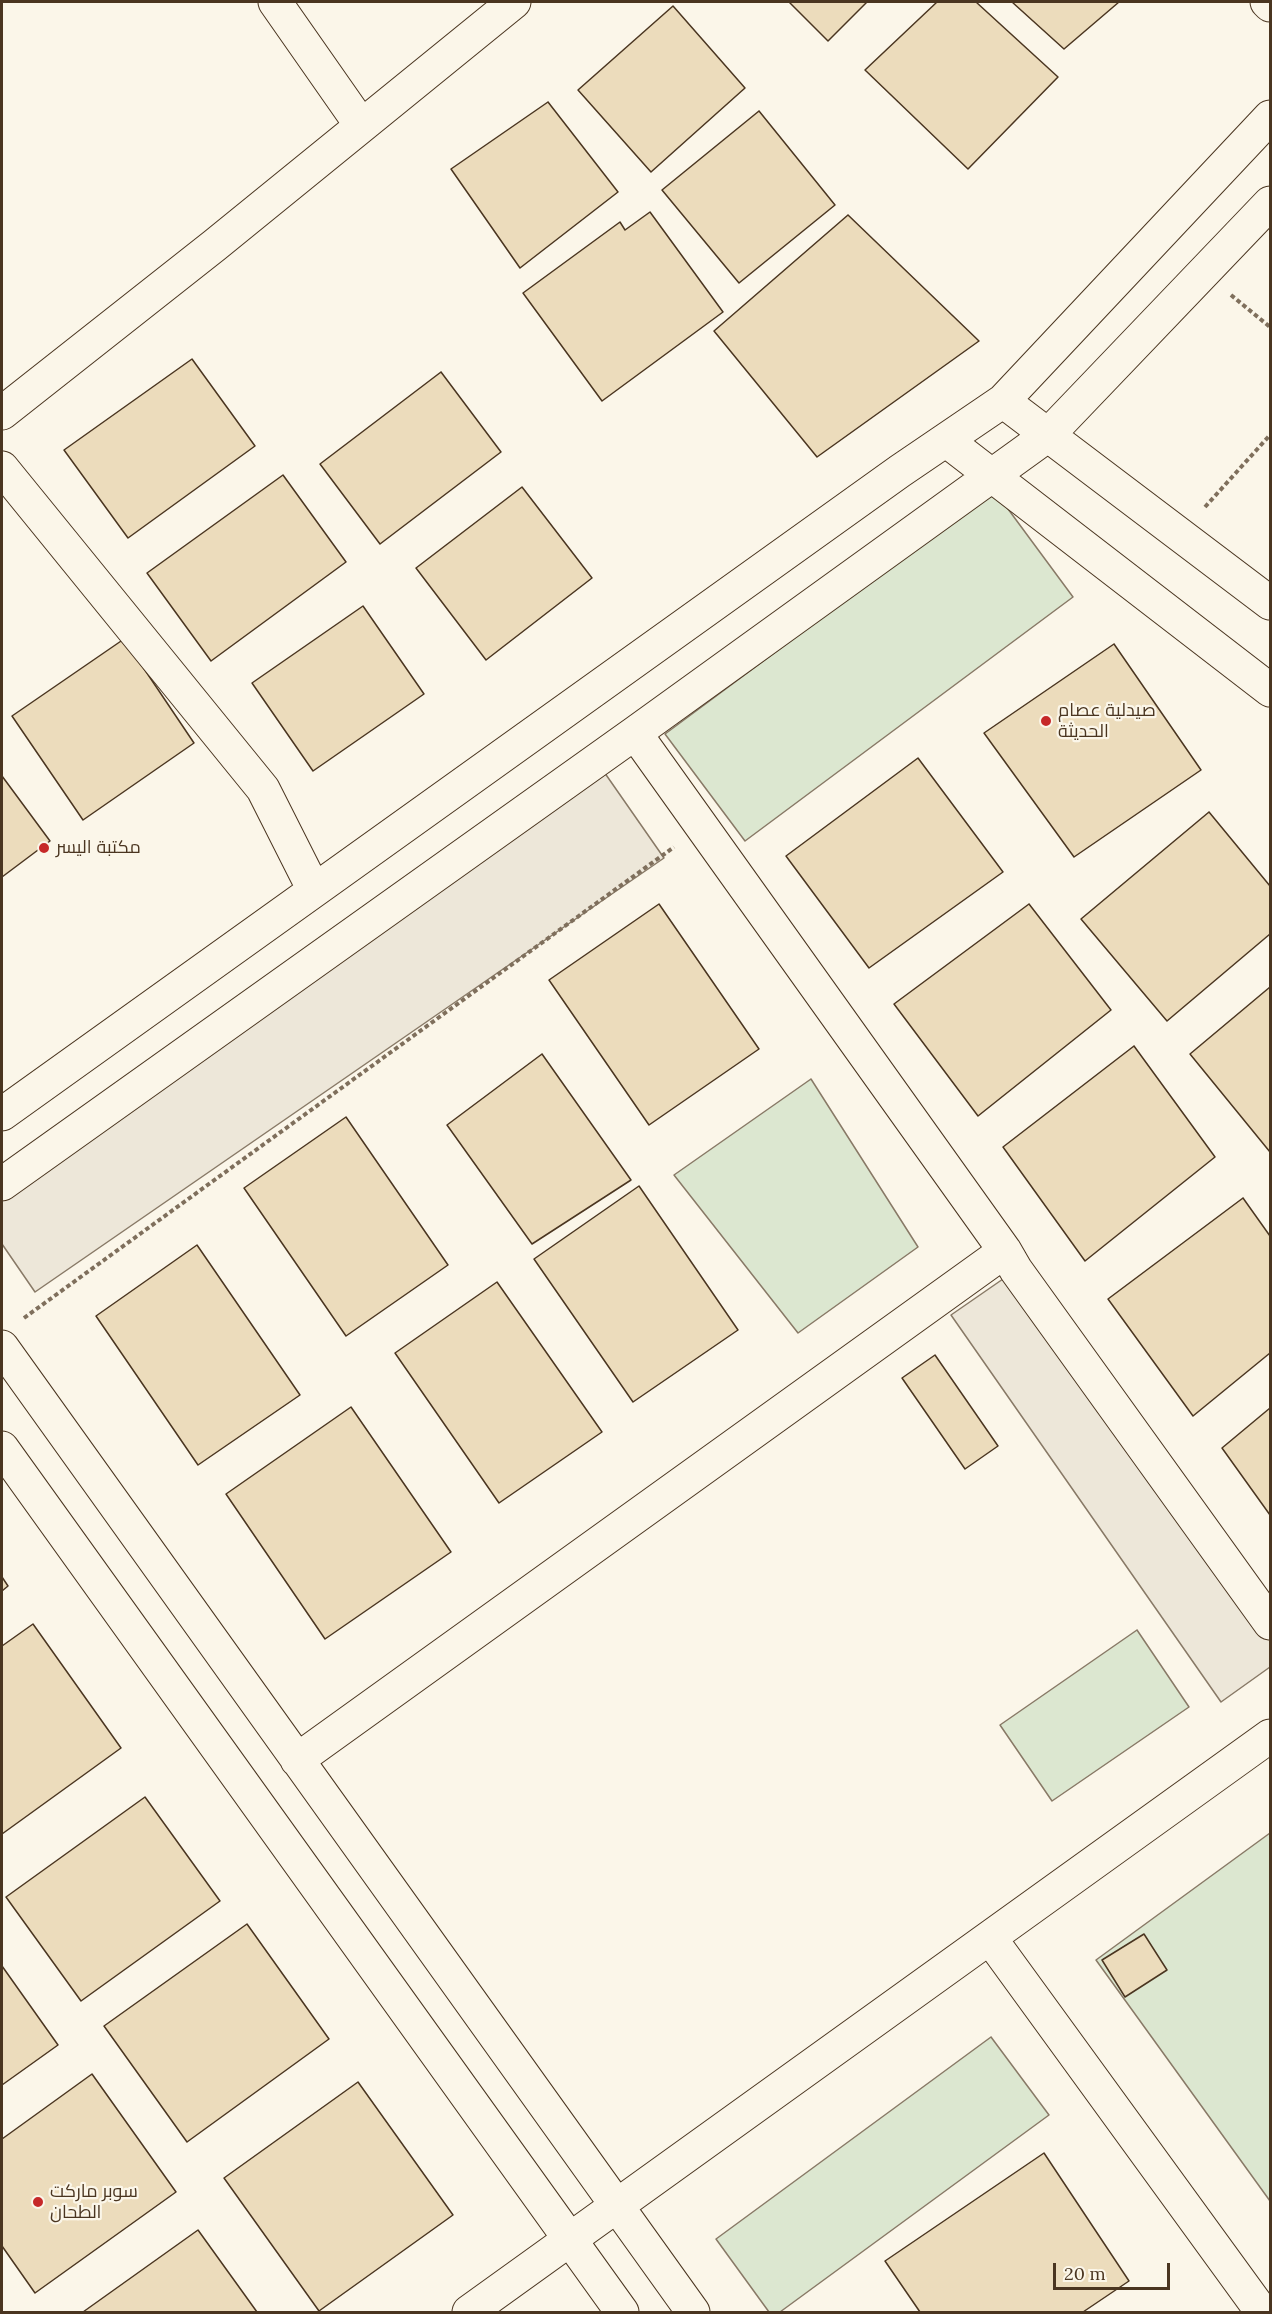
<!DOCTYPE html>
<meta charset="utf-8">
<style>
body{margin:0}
#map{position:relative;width:1272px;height:2314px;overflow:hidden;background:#fbf6e9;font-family:Lora,serif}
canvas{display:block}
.frame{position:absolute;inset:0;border:3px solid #4a3520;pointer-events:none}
.scale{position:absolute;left:1053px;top:2263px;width:117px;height:27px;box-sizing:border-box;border:3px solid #4a3520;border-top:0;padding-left:8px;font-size:18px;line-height:21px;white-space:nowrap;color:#4a3520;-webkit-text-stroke:4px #fbf6e9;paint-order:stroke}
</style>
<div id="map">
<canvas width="1272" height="2314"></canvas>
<div class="frame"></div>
<div class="scale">20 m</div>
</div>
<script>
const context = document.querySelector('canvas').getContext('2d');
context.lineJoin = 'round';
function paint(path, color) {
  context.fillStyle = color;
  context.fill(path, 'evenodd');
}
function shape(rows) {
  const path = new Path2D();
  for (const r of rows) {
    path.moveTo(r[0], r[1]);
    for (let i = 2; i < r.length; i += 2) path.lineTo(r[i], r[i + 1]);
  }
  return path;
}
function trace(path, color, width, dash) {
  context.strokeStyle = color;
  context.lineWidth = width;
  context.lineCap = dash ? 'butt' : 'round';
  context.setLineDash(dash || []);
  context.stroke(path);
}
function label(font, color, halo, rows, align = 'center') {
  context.font = font + ' Lora,Cairo,serif';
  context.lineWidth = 4.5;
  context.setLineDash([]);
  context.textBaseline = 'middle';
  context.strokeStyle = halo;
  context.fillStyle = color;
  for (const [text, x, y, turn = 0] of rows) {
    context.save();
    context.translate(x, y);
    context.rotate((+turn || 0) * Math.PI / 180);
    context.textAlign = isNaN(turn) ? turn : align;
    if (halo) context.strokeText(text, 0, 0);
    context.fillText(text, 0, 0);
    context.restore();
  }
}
const green = shape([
 [994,490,1073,597,745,841,665,734,994,490],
 [811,1079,918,1247,798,1333,674,1175,811,1079],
 [1137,1630,1189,1707,1052,1801,1000,1725,1137,1630],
 [1270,1833,1270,2201,1096,1960,1270,1833],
 [991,2037,1049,2115,780,2312,769,2312,716,2239,991,2037]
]);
paint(green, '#dce7d0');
trace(green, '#887966', 1.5);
const parking = shape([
 [602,769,664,858,35,1292,2,1244,2,1184,602,769],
 [1016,1270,1270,1634,1270,1667,1221,1702,951,1315,1016,1270]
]);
paint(parking, '#ede7d9');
trace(parking, '#887966', 1.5);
const building = shape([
 [789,2,867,2,828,41,789,2],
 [937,2,976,2,1058,77,968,169,865,70,937,2],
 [1012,2,1119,2,1064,49,1012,2],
 [673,6,745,88,651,172,578,90,673,6],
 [548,102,618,192,520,268,451,169,548,102],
 [759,111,835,205,739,283,662,190,759,111],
 [650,212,723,312,602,401,523,293,620,222,625,230,650,212],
 [848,215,979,341,817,457,714,331,848,215],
 [192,359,255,446,128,538,64,450,192,359],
 [441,372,501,452,380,544,320,464,441,372],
 [283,475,346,562,211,661,147,573,283,475],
 [522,487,592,578,486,660,416,568,522,487],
 [363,606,424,694,313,771,252,683,363,606],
 [124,639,194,743,83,820,12,716,124,639],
 [1114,644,1201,770,1074,857,984,733,1114,644],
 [918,758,1003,872,869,968,786,856,918,758],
 [2,776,50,841,2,877,2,776],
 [1209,812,1270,886,1270,934,1167,1021,1081,919,1209,812],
 [659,904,759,1049,649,1125,549,980,659,904],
 [1029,904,1111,1010,978,1116,894,1004,1029,904],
 [1270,987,1270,1152,1190,1054,1270,987],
 [1134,1046,1215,1157,1085,1261,1003,1147,1134,1046],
 [542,1054,631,1180,532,1244,447,1125,542,1054],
 [346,1117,448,1265,346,1336,244,1188,346,1117],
 [639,1186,738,1330,633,1402,534,1259,639,1186],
 [1243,1198,1270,1236,1270,1353,1193,1416,1108,1299,1243,1198],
 [197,1245,300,1395,198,1465,96,1316,197,1245],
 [497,1282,602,1432,499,1503,395,1353,497,1282],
 [935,1355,998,1446,965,1469,902,1378,935,1355],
 [351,1407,451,1552,325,1639,226,1494,351,1407],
 [1270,1408,1270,1515,1222,1448,1270,1408],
 [2,1577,8,1586,2,1591,2,1577],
 [33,1624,121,1748,2,1834,2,1646,33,1624],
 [145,1797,220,1901,81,2001,6,1897,145,1797],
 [247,1924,329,2039,187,2142,104,2026,247,1924],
 [1144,1934,1167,1970,1125,1997,1102,1960,1144,1934],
 [2,1966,58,2045,2,2085,2,1966],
 [92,2074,176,2192,35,2293,2,2246,2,2139,92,2074],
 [358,2082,453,2215,319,2311,224,2178,358,2082],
 [1044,2153,1129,2281,1083,2312,920,2312,885,2261,1044,2153],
 [198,2230,257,2312,83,2312,198,2230]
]);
paint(building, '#ecdcbc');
trace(building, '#4a3520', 1.5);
const minor = shape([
 [275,2,361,125],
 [1267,2,1270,5],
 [1003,401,1270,603],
 [2,413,215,245,514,2],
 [947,441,1270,690],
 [2,468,263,789,314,890],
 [635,733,1005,1251,1016,1270,1270,1623],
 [2,1114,900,471,1003,401,1270,117],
 [2,1184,635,733,1048,435,1270,203],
 [2,1347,693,2312],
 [2,1448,622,2312],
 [297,1760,1005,1251],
 [990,1938,1262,2312],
 [469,2312,1270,1736]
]);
trace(minor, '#4a3520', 35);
trace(shape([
 [1231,295,1270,327],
 [1205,507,1270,435],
 [24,1318,674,847]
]), '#7f6f5c', 4, [4.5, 3]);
trace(minor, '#fbf6e9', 33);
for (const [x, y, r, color] of [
 [1046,721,6,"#c62828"],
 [44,848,6,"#c62828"],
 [38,2202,6,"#c62828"]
]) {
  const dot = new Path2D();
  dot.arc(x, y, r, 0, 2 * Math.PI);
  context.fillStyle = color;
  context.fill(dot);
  trace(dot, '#fbf6e9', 2);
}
label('18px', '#4a3520', '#fbf6e9', [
 ["صيدلية عصام",1058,711],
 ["الحديثة",1058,732],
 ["مكتبة اليسر",56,848],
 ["سوبر ماركت",50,2192],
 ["الطحان",50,2213]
], 'left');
</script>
